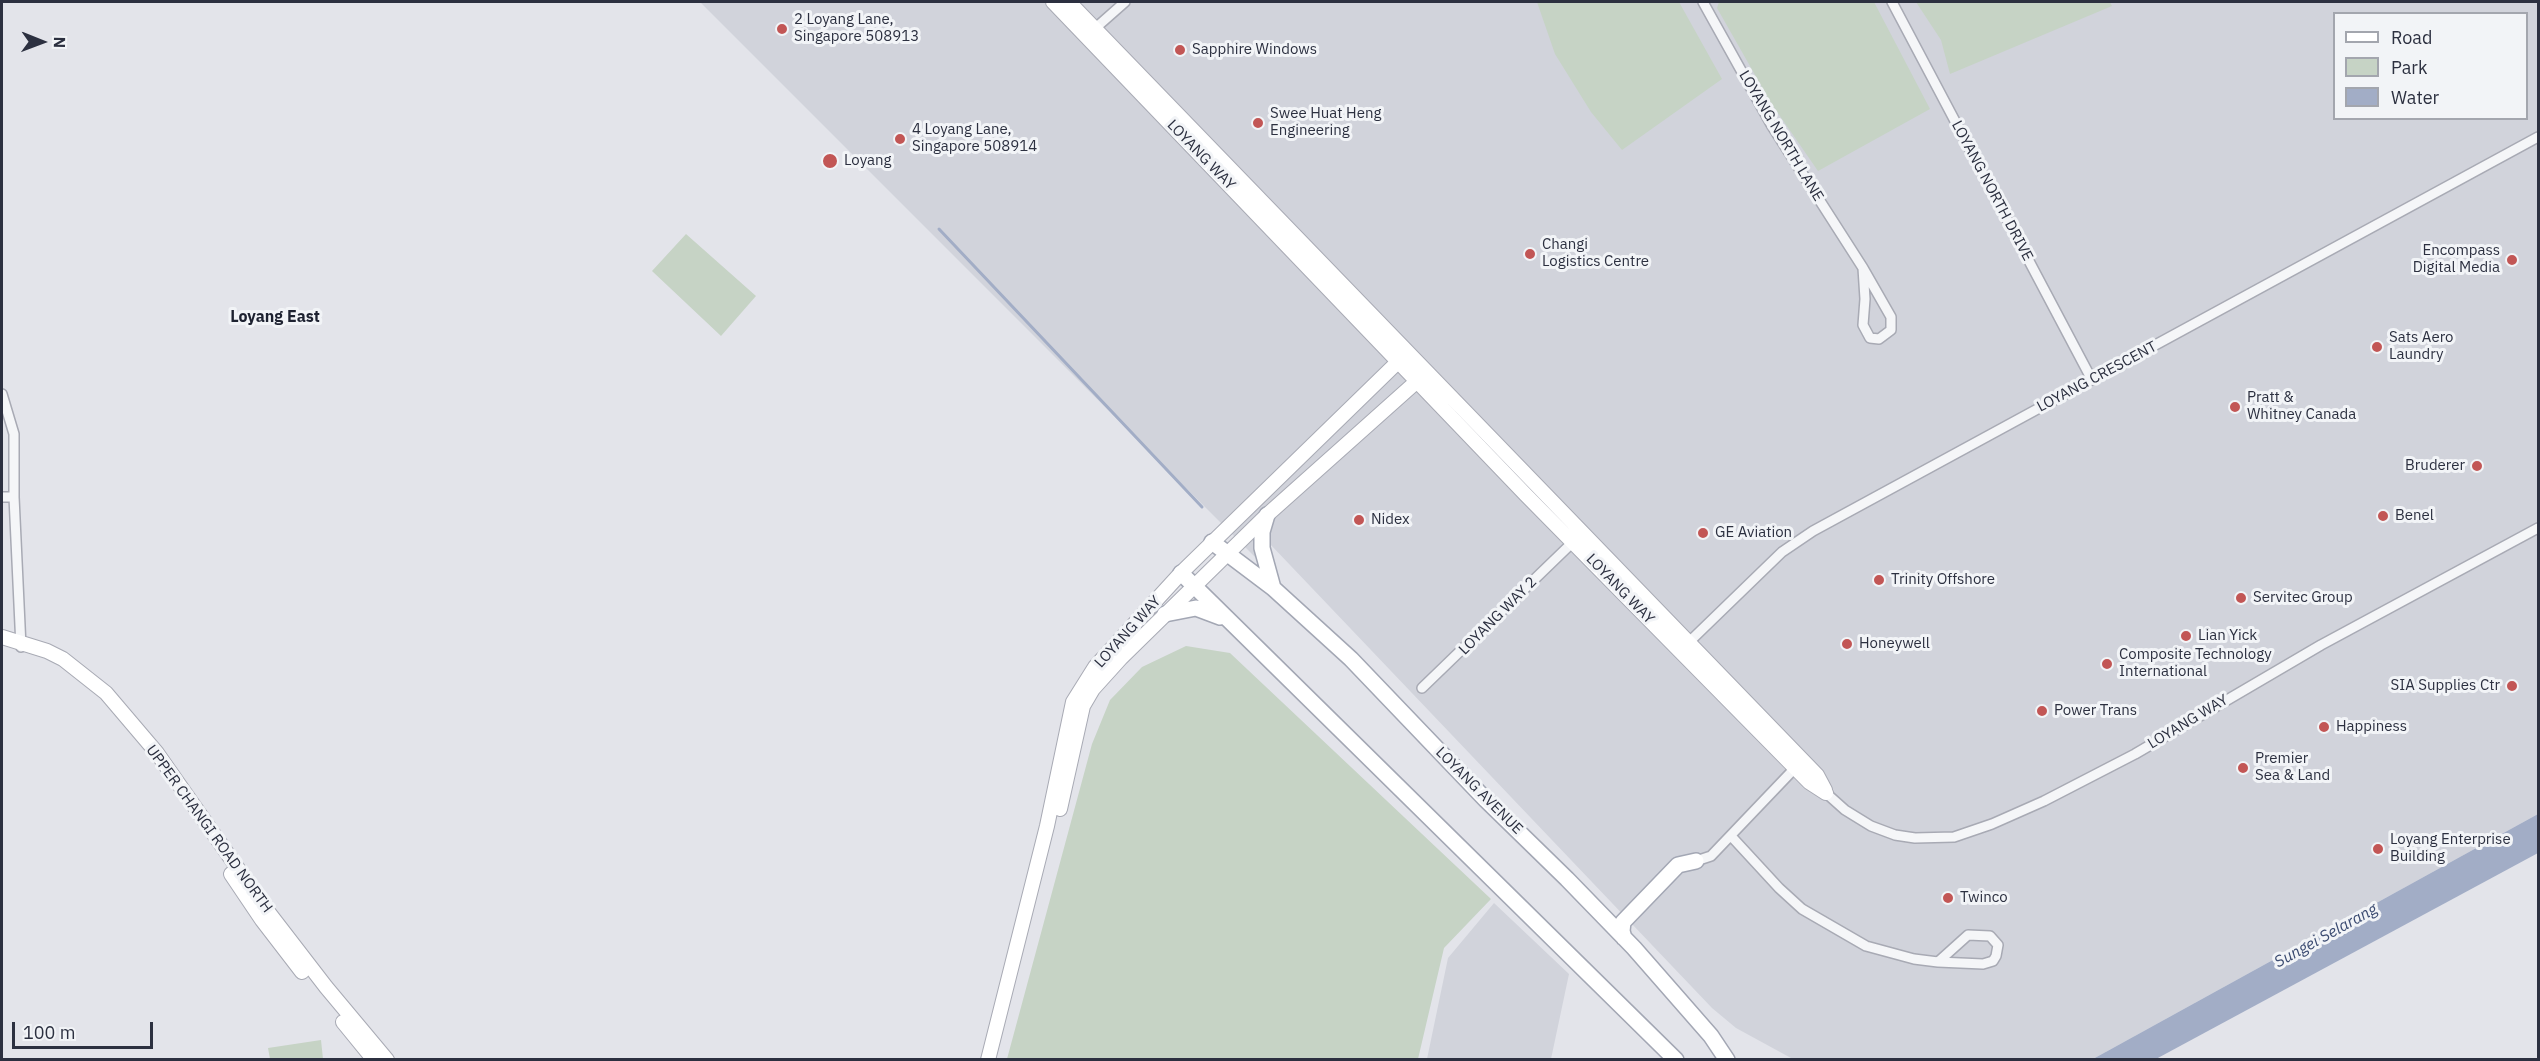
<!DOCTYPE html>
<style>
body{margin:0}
#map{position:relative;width:2540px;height:1061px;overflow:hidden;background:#e3e4ea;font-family:"IBM Plex Sans",sans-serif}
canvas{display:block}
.frame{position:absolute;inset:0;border:3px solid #2c3040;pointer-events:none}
.legend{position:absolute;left:2333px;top:12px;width:195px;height:108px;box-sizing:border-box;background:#f2f4f7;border:2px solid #a3a6ae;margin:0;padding:8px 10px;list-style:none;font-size:18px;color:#2c3040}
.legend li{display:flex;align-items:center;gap:12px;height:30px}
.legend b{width:30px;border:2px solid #a3a6ae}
.north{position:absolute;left:12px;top:12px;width:60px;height:60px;-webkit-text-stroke:4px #f2f4f7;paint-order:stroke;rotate:91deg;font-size:16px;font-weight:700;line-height:24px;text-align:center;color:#2c3040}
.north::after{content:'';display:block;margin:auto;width:21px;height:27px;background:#2c3040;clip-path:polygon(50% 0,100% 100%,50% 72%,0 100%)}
.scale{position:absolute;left:12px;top:1022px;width:141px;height:27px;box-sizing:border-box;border:3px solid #2c3040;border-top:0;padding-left:8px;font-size:18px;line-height:21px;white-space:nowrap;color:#2c3040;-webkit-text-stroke:4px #f2f4f7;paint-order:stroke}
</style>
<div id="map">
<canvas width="2540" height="1061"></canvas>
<div class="frame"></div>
<ul class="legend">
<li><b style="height:8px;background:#fff"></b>Road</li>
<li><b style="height:16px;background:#c6d3c5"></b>Park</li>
<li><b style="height:16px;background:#a2adc6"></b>Water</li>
</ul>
<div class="north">N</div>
<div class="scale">100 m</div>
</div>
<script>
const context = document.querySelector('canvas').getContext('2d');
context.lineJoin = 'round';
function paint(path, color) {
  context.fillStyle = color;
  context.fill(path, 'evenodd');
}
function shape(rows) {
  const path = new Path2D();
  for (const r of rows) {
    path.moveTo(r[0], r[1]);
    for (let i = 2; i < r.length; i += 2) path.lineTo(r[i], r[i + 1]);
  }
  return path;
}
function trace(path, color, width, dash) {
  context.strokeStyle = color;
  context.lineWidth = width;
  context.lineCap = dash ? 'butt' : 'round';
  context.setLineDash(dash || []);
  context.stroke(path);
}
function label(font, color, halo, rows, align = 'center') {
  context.font = font + ' "IBM Plex Sans",sans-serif';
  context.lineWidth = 6;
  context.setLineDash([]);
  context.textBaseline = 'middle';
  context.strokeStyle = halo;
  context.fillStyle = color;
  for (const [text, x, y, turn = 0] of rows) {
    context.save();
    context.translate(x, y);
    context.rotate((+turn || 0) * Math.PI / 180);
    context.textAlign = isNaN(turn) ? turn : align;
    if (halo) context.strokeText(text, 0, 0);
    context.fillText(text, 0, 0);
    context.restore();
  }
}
paint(shape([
 [700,2,2538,2,2538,814,2093,1059,1796,1060,1791,1058,1736,1028,1712,1008,1270,544,1256,558],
 [2334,14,2526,14,2526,118,2334,118],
 [1494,903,1569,974,1551,1059,1427,1059,1448,958]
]), '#d1d3db');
paint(shape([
 [1537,2,1679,2,1722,79,1622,150,1591,112,1555,54],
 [1719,2,1874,2,1930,109,1818,171,1771,103,1717,8],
 [1916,2,2110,2,2112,6,1950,74,1941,40],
 [686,234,756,296,721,336,652,271],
 [1186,646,1230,653,1491,899,1444,948,1418,1059,1007,1059,1092,744,1110,700,1142,667],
 [321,1040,323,1059,270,1059,268,1048]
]), '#c6d3c5');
paint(shape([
 [2538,814,2538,853,2156,1059,2093,1059]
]), '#a2adc6');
trace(shape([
 [939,229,1202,507]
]), '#a2adc6', 3);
const street = shape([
 [1703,2,1772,126,1863,268,1891,317,1891,330,1879,339,1870,338,1863,325,1865,299,1863,268],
 [1892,2,2092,380],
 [1091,32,1125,2],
 [2,394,14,434,14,497,21,647],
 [2,497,14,497],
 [1686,645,1782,552,1813,531,2538,137],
 [1422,688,1573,542],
 [1826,793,1845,810,1871,826,1895,835,1915,838,1954,837,1992,824,2044,801,2135,754,2321,645,2538,528],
 [1731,836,1779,888,1802,909,1866,946,1914,959,1938,962,1983,964,1993,961,1996,956,1998,945,1990,936,1968,935,1938,962],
 [1696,861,1711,856,1795,768]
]);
const secondary = shape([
 [1053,2,1526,495,1809,782,1826,793],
 [1069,2,1817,775,1825,790],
 [2,637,47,651,63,659,106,693,157,753,269,913,326,987,387,1060],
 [1060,809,1083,706,1093,689,1121,658,1267,515,1425,374],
 [231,874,262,920,302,972],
 [343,1022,374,1060],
 [988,1060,1047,826,1073,702,1095,667,1181,573,1406,354]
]);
const primary = shape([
 [1267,515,1262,532,1262,548,1273,588],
 [1212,542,1273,588,1351,659,1486,800,1567,879,1634,948,1711,1036,1727,1060],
 [1181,573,1676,1060],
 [1165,614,1196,608,1220,617],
 [1624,938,1622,931,1623,922,1678,865,1696,861]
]);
trace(street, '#a8aab4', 12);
trace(secondary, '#a8aab4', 16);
trace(primary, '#a3a7b4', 18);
trace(street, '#f5f6f8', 9);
trace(secondary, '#fff', 14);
trace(primary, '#fff', 15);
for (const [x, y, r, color] of [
 [782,29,6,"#c25655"],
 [1180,50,6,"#c25655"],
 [1258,123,6,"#c25655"],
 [900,139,6,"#c25655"],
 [830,161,8,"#c25655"],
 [1530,254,6,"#c25655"],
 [2512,260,6,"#c25655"],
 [2377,347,6,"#c25655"],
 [2235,407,6,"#c25655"],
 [2477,466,6,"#c25655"],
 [2383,516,6,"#c25655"],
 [1359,520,6,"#c25655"],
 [1703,533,6,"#c25655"],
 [1879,580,6,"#c25655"],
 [2241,598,6,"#c25655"],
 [2186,636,6,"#c25655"],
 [1847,644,6,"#c25655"],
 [2107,664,6,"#c25655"],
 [2512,686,6,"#c25655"],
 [2042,711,6,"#c25655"],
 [2324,727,6,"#c25655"],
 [2243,768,6,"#c25655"],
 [2378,849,6,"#c25655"],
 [1948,898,6,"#c25655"]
]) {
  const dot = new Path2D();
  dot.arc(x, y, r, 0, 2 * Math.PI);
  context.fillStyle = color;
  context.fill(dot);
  trace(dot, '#f2f4f7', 2);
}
label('15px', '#2c3040', '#f2f4f7', [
 ["2 Loyang Lane,",794,20],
 ["Singapore 508913",794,37],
 ["Sapphire Windows",1192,50],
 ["Swee Huat Heng",1270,114],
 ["Engineering",1270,131],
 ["4 Loyang Lane,",912,130],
 ["Singapore 508914",912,147],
 ["Loyang",844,161],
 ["Changi",1542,245],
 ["Logistics Centre",1542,262],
 ["Encompass",2500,251,"right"],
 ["Digital Media",2500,268,"right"],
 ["Sats Aero",2389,338],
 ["Laundry",2389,355],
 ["Pratt &",2247,398],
 ["Whitney Canada",2247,415],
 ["Bruderer",2465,466,"right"],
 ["Benel",2395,516],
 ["Nidex",1371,520],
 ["GE Aviation",1715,533],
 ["Trinity Offshore",1891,580],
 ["Servitec Group",2253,598],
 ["Lian Yick",2198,636],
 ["Honeywell",1859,644],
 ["Composite Technology",2119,655],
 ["International",2119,672],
 ["SIA Supplies Ctr",2500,686,"right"],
 ["Power Trans",2054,711],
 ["Happiness",2336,727],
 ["Premier",2255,759],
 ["Sea & Land",2255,776],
 ["Loyang Enterprise",2390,840],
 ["Building",2390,857],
 ["Twinco",1960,898]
], 'left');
label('15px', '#2c3040', '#f2f4f7', [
 ["LOYANG NORTH LANE",1781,136,59],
 ["LOYANG WAY",1201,155,46],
 ["LOYANG NORTH DRIVE",1992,191,62],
 ["LOYANG CRESCENT",2097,377,-28],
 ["LOYANG WAY",1620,589,46],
 ["LOYANG WAY 2",1498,616,-45],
 ["LOYANG WAY",1128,632,-48],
 ["LOYANG WAY",2188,722,-31],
 ["LOYANG AVENUE",1479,791,45],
 ["UPPER CHANGI ROAD NORTH",209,829,54]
]);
label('bold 16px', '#1e2231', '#f2f4f7', [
 ["Loyang East",275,317]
]);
label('italic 16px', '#3a4a70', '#f2f4f7', [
 ["Sungei Selarang",2326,936,-29]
]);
</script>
